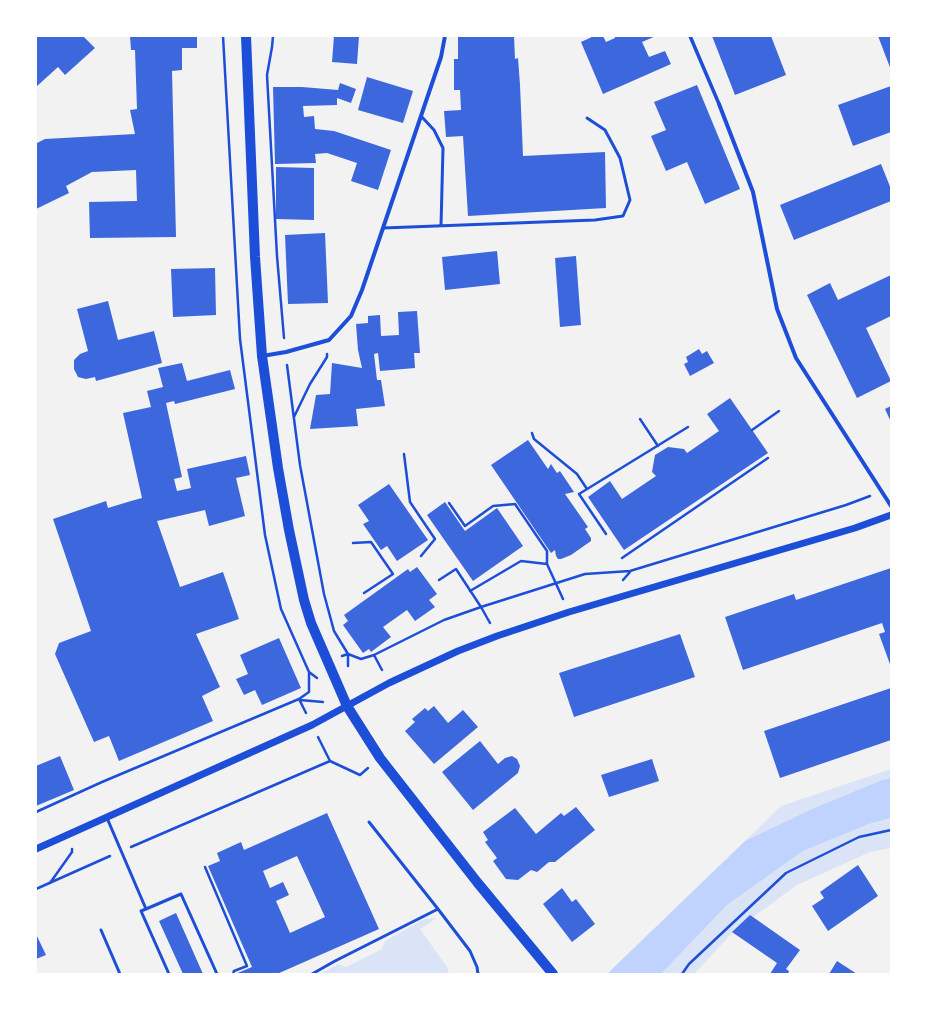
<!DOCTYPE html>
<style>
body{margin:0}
#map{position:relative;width:927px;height:1010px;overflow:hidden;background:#f2f2f2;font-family:"Crimson Pro",serif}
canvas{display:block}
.frame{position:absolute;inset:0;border:37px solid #fff;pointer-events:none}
</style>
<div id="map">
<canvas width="927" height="1010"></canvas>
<div class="frame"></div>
</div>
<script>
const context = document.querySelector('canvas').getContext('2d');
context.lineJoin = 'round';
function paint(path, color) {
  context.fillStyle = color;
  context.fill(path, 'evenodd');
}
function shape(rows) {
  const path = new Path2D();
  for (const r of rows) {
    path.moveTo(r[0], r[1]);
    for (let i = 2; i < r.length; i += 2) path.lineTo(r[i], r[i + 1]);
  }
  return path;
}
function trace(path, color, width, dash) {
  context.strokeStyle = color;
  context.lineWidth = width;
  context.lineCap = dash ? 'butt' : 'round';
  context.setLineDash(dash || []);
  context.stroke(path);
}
paint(shape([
 [891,769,891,778,882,780,814,808,745,841,781,806],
 [891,818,891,848,870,852,797,885,734,931,694,974,661,974,727,905,803,851,869,824],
 [437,918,420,929,447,967,449,974,320,974,338,964,346,967,382,949,385,941,424,919]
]), '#dbe4f7');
paint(shape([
 [891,778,891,818,869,824,803,851,727,905,661,974,607,974,745,841,814,808,882,780]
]), '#bfd3fe');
paint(shape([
 [38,36,83,36,95,48,65,75,58,67,36,87,36,38],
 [130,36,197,36,197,48,182,48,182,70,172,71,176,237,90,238,89,202,137,201,136,170,92,172,66,186,69,193,36,209,36,145,37,143,45,139,135,134,130,110,137,109,135,50,131,50],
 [334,36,359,36,357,64,332,62],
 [458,36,514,36,515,59,518,58,520,85,523,156,605,152,606,208,468,216,463,136,446,137,444,111,461,110,460,90,454,90,454,59,458,59],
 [594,36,603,36,606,42,615,38,615,36,656,36,642,42,649,57,665,51,671,64,603,94,581,42],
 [712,36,771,36,786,75,735,95],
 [878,36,891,36,891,70],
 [367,77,413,91,403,123,358,110],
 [340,83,356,89,351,103,337,98,337,105,303,106,304,117,314,116,315,129,334,131,391,150,378,190,351,181,357,163,327,153,315,154,316,163,275,164,273,87,302,87,338,90],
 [697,85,740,189,705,204,687,162,666,171,651,136,666,130,654,102],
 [891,86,891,132,853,146,838,105],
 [881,164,891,189,891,201,794,240,780,205],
 [276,167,314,168,314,220,276,219],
 [325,233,328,303,288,304,285,235],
 [497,251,500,284,445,290,442,257],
 [576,256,581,325,560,327,555,258],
 [215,268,216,315,173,317,171,269],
 [891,275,891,316,866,328,891,381,857,398,807,295,830,283,838,300],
 [108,301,118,340,154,331,162,363,96,381,95,377,86,379,78,377,74,369,74,360,80,354,88,351,77,309],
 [417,311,420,353,414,353,415,368,380,371,378,353,374,354,377,380,381,380,385,406,356,409,358,426,310,429,316,395,330,394,332,363,362,368,358,350,356,324,368,323,368,316,380,315,381,336,399,335,398,312],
 [699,349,702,354,707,351,714,363,690,376,684,364,688,362,686,357],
 [182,363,187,381,230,370,235,389,175,404,174,401,166,403,182,477,174,479,177,491,191,488,187,469,246,456,250,475,236,478,245,516,209,526,205,510,157,521,180,587,223,572,239,619,196,634,220,687,202,696,213,721,119,761,109,736,94,742,55,654,59,643,91,631,53,519,106,501,108,508,131,501,142,498,123,413,151,407,147,391,163,387,158,368],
 [730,398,768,453,624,550,588,497,610,481,622,499,656,476,652,472,655,455,668,447,684,449,687,453,719,431,707,414],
 [891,406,891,422,885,409],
 [528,440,548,469,551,464,557,473,560,471,574,492,565,494,588,527,585,529,591,538,591,541,571,555,561,559,558,559,556,556,555,550,551,553,491,465],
 [389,484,428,540,397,561,387,546,381,550,363,524,369,521,358,505],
 [445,502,465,531,497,508,523,546,473,581,427,515],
 [417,567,437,594,429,600,435,607,415,621,407,610,383,627,391,637,371,652,369,649,363,653,343,625,348,621,344,615,408,569,410,572],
 [891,568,891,667,879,634,885,632,882,623,743,670,725,617,794,594,796,600],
 [680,634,695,677,574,717,559,673],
 [279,638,301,688,262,705,255,690,244,695,236,679,248,674,240,655],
 [891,688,891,740,780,778,764,731],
 [434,706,448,723,463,710,478,727,434,764,405,731,415,722,412,719,425,708,428,711],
 [480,741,498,764,505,758,512,756,517,759,520,766,518,773,473,810,442,772],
 [60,756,74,790,36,806,36,766],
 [652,759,659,781,609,797,601,775],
 [576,807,595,830,555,862,549,862,537,872,531,870,518,880,506,879,493,861,497,858,485,842,488,840,483,832,515,808,536,834,561,813,564,816],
 [327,813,379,929,277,974,235,974,252,967,208,866,220,861,217,853,241,842,244,850],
 [297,856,325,917,290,933,276,901,289,895,283,882,270,888,263,871],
 [858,865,878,896,828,931,812,906,824,898,820,892],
 [562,888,572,902,576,899,595,924,572,942,543,904],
 [176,913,203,974,183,974,159,921],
 [750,915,800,950,786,969,789,971,788,974,770,974,777,963,732,932],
 [36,934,46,955,36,959],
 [837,961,857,974,829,974]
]), '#3d67dc');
trace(shape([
 [223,36,240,339,265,535,281,609,309,672,317,678],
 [273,36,272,47,267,75,277,256,284,338],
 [287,365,300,465,324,594,334,631,348,654,348,666],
 [294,417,310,384,327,357,327,354],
 [640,419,658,446],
 [752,430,779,411],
 [532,433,534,439,577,474,587,489],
 [404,454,410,502,435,539,421,556],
 [449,503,465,526,493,506,515,504,547,551,547,564,563,599],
 [606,534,579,494,688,427],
 [353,543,371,542,393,574,364,593],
 [622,558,768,458],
 [439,580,456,569,481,607,490,623],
 [623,580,630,572],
 [470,591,521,561,547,564],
 [374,655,382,670],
 [342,656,348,654,361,659,374,655,444,620,481,607,585,574,630,571,846,505,870,496],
 [299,699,306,713],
 [300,700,323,702],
 [318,737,330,761],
 [36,812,102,782,299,699,309,692,309,672],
 [131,847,330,761,360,775,368,768],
 [205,867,247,966,234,971,233,974],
 [50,883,72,852,72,849],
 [36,889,110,856],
 [682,974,689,964,786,873,859,837,891,830]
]), '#1d4ed8', 2.5);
trace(shape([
 [421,116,434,130,443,148,441,226],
 [383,228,595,220,623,216,630,200,620,158,605,130,587,118],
 [107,818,146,909,141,911,169,974],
 [369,822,438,909,470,951,477,967,478,974],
 [146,909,181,894,217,974],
 [101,930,120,974],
 [312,974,335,961,438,909]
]), '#1d4ed8', 3);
trace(shape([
 [690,36,719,104]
]), '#1d4ed8', 3.5);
trace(shape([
 [719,104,753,192,777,309,796,358,891,506],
 [262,356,286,352,329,340,351,316,362,290,383,228,441,57,445,36]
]), '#1d4ed8', 4);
trace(shape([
 [36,849,312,725,389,683,458,651,497,636,569,612,855,528,891,515]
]), '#1d4ed8', 7);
trace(shape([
 [246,36,255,257,262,356,278,468,289,530,304,600,311,623,347,706,380,758,477,882,553,974]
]), '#1d4ed8', 10);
</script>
